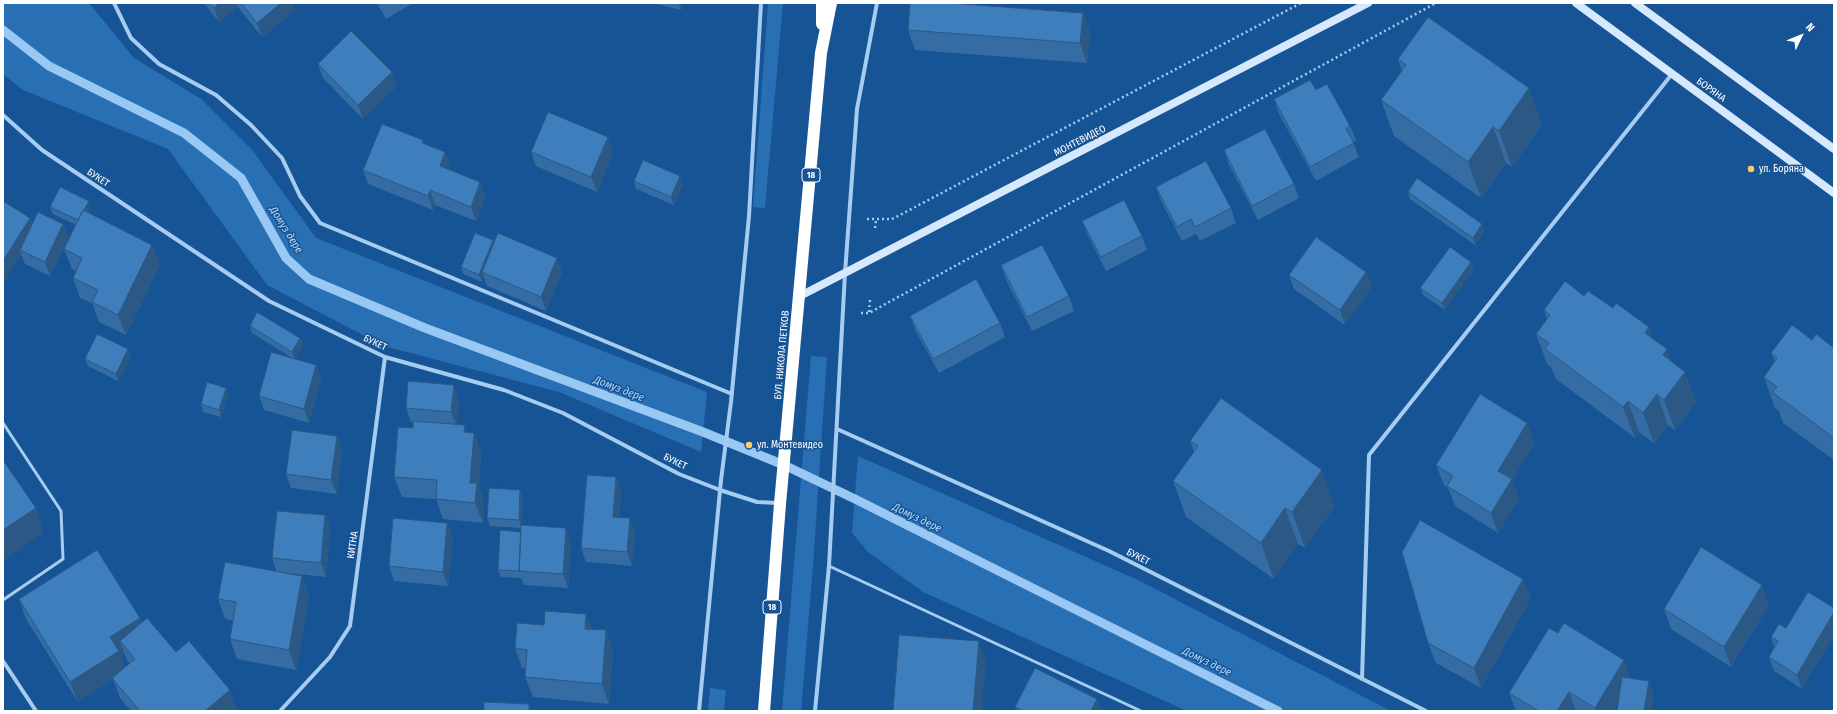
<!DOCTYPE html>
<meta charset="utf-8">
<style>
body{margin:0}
#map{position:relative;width:1837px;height:714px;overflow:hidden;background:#165495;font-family:"Fira Sans Condensed",sans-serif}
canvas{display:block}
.frame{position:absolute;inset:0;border:4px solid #fff;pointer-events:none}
.north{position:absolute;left:1781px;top:16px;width:40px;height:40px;-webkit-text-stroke:3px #165495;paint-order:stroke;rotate:47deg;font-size:11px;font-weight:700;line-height:16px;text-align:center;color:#fff}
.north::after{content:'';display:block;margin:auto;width:14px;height:18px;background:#fff;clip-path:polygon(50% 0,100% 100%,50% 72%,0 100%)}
</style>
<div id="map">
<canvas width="1837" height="714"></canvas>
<div class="frame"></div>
<div class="north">N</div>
</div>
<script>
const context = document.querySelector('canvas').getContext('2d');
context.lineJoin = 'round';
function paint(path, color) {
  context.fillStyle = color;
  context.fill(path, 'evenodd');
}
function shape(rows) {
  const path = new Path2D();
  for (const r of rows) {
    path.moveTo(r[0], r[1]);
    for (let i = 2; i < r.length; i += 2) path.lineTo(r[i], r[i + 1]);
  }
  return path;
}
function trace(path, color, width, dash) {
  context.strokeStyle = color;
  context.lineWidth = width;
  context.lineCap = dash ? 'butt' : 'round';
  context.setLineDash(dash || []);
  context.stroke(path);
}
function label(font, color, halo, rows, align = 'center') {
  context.font = font + ' "Fira Sans Condensed",sans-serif';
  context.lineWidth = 3;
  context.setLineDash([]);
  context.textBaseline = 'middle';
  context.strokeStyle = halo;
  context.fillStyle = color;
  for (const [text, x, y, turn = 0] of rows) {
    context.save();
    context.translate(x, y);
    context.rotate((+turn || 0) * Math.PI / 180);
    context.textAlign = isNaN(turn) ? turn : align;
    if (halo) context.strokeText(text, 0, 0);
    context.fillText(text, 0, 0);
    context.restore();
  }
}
paint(shape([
 [3,3,89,3,134,58,201,99,253,151,316,238,707,392,701,452,559,392,384,346,267,285,168,149,23,90,3,74],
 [768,3,783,3,765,208,753,207],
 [811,356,827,357,813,566,801,711,782,711],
 [858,456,1138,580,1391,711,1187,711,923,592,868,552,852,533],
 [710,688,726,690,724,711,708,711]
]), '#296fb4');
trace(shape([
 [3,30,49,66,184,133,241,178,286,258,309,279,425,328,703,432,784,465,855,499,1278,711]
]), '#99c8f4', 9);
trace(shape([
 [867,219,892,219,900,215,1301,3],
 [875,228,876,220],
 [869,312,870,300],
 [861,313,869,313,1436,3]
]), '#a6ccf1', 2.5, [2, 3]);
trace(shape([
 [3,423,61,511,63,559,3,600],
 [829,566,1141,711]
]), '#a6ccf1', 3);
trace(shape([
 [114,3,131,38,159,64,216,95,251,125,282,158,300,196,320,223,732,394],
 [3,115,42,150,269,301,385,357,504,390,563,413,679,474,720,490,757,502,778,503],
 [837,429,1109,551,1426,711],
 [3,661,36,711],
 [1362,679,1369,455,1672,74],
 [280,711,330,657,350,626,385,357],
 [699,711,721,480,731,402,749,216,761,3],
 [815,711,829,566,845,273,857,109,877,3]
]), '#a6ccf1', 4);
trace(shape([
 [1576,3,1834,193],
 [1635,3,1834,149],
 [800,296,1368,3]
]), '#d5e8fc', 8);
trace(shape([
 [822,24,822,3],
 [764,711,780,504,821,53,831,3]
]), '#fff', 12);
paint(shape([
 [204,3,292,3,295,10,262,37,238,7,219,22],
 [377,3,413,3,386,19],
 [653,3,682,3,681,10],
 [1083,13,1090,33,1087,63,915,50,908,30],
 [1398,59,1542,124,1512,167,1506,163,1481,198,1394,136,1381,100,1402,71],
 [318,64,397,86,363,119,323,78],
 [1316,90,1350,126,1356,140,1353,142,1359,157,1316,181,1279,114,1274,99],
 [608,137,613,152,597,192,536,166,531,152],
 [423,140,424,144,451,166,449,170,486,196,476,221,435,205,433,210,368,184,363,170],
 [1224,150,1294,184,1299,198,1258,220,1229,165],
 [634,181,683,184,674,205,636,189],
 [1156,187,1231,208,1236,223,1200,241,1196,234,1182,241,1161,201],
 [1408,192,1485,231,1475,245,1410,199],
 [3,201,30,218,32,225,63,224,69,238,50,276,25,264,21,254,4,282,3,281],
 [50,207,91,208,89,213,160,265,126,335,99,322,92,303,80,298,73,278,76,271,72,269,64,249,76,225,53,214],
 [1082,221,1142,236,1147,250,1106,271,1088,236],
 [493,240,494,242,557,258,562,273,546,311,487,286,484,277,482,282,463,274,461,267],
 [1471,262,1474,269,1445,310,1423,295,1420,288],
 [1001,265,1069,296,1074,311,1032,331,1006,280],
 [1366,272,1372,286,1345,325,1294,289,1289,275],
 [1584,296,1685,372,1696,402,1675,430,1668,425,1654,443,1639,432,1635,438,1556,379,1551,367,1547,364,1536,334,1547,319,1544,310],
 [910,316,1000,323,1005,337,939,373,915,330],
 [250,326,300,338,303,345,295,359,316,365,321,379,309,423,264,410,259,396,294,359,252,333],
 [1812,340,1834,348,1834,460,1783,423,1779,411,1775,408,1764,377,1775,362,1771,353],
 [128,349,131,356,118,381,88,366,85,359],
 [226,388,228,395,221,417,203,412,201,404],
 [459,399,457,425,467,433,474,433,481,453,479,488,484,503,483,523,443,519,436,499,402,497,394,477,413,428,413,422,411,422,406,408],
 [1527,423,1535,443,1512,480,1519,499,1498,533,1455,506,1448,488,1444,485,1436,465],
 [337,436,342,450,337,494,291,488,286,474],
 [1190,441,1335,506,1305,548,1298,544,1274,579,1186,517,1173,481,1194,452],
 [616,477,621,492,619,517,635,532,632,566,586,562,581,548],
 [520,490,523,497,521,525,571,542,568,588,524,585,521,578,501,577,498,570,521,532,521,528,490,526,487,518],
 [325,515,330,529,326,577,288,573,302,576,309,596,296,670,237,659,230,639,233,621,225,619,218,599,277,572,272,558],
 [447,523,453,538,448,586,394,581,389,566],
 [1523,579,1531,598,1481,688,1436,663,1428,643],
 [19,599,140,618,142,623,176,652,237,710,236,711,131,711,120,698,113,679,78,702,26,619],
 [124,653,127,661,130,663,125,667,121,655],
 [1769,605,1731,667,1671,629,1664,609],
 [1834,608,1834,635,1802,689,1774,671,1769,657,1774,647,1771,637,1786,628],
 [586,614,592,629,606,630,613,650,609,704,533,697,525,677,526,669,522,668,515,648,544,625],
 [1630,678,1654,695,1618,702,1613,711,1516,711,1509,693],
 [1097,699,1102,711,1017,711,1015,707]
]), '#356ca3');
paint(shape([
 [219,3,237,3,238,7,219,22,214,8],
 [281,3,292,3,295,10,262,37,257,23],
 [678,3,682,3,681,10],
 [1083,13,1090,33,1087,63,1080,43],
 [392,72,397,86,363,119,358,105],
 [1529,88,1542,124,1512,167,1499,131],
 [1493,127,1506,163,1481,198,1468,162],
 [608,137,613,152,597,192,591,177],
 [445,152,451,166,445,180,440,166],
 [680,176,683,184,674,205,671,197],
 [480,182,486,196,476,221,471,207],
 [430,190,435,205,433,210,428,196],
 [89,201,91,208,82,228,79,221],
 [30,218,35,232,20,250,21,254,4,282,3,280,3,261],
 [63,224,69,238,50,276,45,262],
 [1482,224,1485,231,1475,245,1473,238],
 [493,240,496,248,482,272,484,277,482,282,479,275],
 [152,245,160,265,126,335,118,315],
 [557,258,562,273,546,311,541,297],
 [1471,262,1474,269,1445,310,1442,303],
 [1366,272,1372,286,1345,325,1340,310],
 [1649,327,1660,358,1645,333],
 [300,338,303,345,295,359,292,352],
 [128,349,131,356,118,381,116,374],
 [1667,349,1678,380,1663,355],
 [316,365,321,379,309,423,304,409],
 [1685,372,1696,402,1675,430,1664,400],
 [454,385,459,399,457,426,451,412],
 [226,388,228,395,221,417,219,410],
 [1657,394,1668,425,1654,443,1643,413],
 [1628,401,1639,432,1635,438,1623,407],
 [1527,423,1535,443,1512,480,1519,499,1498,533,1491,513,1498,471],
 [465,425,472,445,464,432],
 [474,433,481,453,479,488,484,503,483,523,475,503,470,483],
 [337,436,342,450,337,494,331,480],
 [1322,470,1335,506,1305,548,1292,512],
 [616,477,621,492,618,531,613,517],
 [520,490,523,497,521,528,519,520],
 [36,508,44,533,3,561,3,530],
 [1285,508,1298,544,1274,579,1261,543],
 [325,515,330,529,326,577,321,563],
 [630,518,635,532,632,566,627,552],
 [447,523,453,538,448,586,443,572],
 [566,528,571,542,568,588,563,574],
 [302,576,309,596,296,670,289,650],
 [1523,579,1531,598,1481,688,1474,668],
 [1762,585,1769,605,1731,667,1724,647],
 [1834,612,1834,635,1802,689,1797,675],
 [586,614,594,634,585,629],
 [140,618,147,638,120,641,124,653,121,655,126,671,112,678,113,679,78,702,70,682,110,637],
 [606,630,613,650,609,704,602,684],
 [979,641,986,661,982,711,973,711],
 [1624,660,1631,680,1613,711,1596,711,1595,708],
 [1649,681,1654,695,1652,711,1644,711],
 [230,690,237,710,236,711,205,711],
 [1569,692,1576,711,1557,711],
 [1097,699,1102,711,1091,711],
 [529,704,531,711,529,711]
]), '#2b5884');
const building = shape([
 [210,3,219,3,214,8,210,3],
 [241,3,281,3,257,23,241,3],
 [910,3,950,3,1083,13,1080,43,908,30,910,3],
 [1428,17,1529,88,1499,131,1493,127,1468,162,1381,100,1406,65,1398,59,1428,17],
 [351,31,392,72,358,105,318,64,351,31],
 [1310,80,1316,90,1327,84,1350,126,1346,129,1354,143,1310,167,1274,99,1310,80],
 [548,112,608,137,591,177,531,152,548,112],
 [382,124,423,140,422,143,445,152,440,166,480,182,471,207,430,190,428,196,363,170,382,124],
 [1265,129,1294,184,1252,206,1224,150,1265,129],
 [643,160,680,176,671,197,634,181,643,160],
 [1206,161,1231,208,1195,227,1191,219,1177,227,1156,187,1206,161],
 [1417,178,1482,224,1473,238,1408,192,1417,178],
 [60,187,89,201,78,220,50,207,60,187],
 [1124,200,1142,236,1101,257,1082,221,1124,200],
 [3,201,30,218,3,261,3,201],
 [83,210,152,245,118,315,92,302,98,290,73,278,82,258,64,249,83,210],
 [38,212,63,224,45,262,20,250,38,212],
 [475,233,493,240,479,275,461,267,475,233],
 [498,233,557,258,541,297,482,272,498,233],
 [1316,237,1366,272,1340,310,1289,275,1316,237],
 [1042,245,1069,296,1027,317,1001,265,1042,245],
 [1450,247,1471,262,1442,303,1420,288,1450,247],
 [976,279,1000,323,933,359,910,316,976,279],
 [1565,281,1584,296,1588,291,1613,308,1616,303,1649,327,1645,333,1667,349,1663,355,1685,372,1664,400,1657,394,1643,413,1628,401,1623,407,1545,349,1549,343,1536,334,1550,315,1544,310,1565,281],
 [257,312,300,338,292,352,250,326,257,312],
 [1792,325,1812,340,1816,334,1834,348,1834,438,1772,392,1777,387,1764,377,1777,358,1771,353,1792,325],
 [97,334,128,349,116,374,85,359,97,334],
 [271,352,316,365,304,409,259,396,271,352],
 [408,381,454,385,451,412,406,408,408,381],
 [207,382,226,388,219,410,201,404,207,382],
 [1480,394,1527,423,1498,471,1512,479,1491,513,1447,486,1453,476,1436,465,1480,394],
 [1221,398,1322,470,1292,512,1285,508,1261,543,1173,481,1198,446,1190,441,1221,398],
 [413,421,465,425,464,432,474,433,470,483,477,483,475,503,436,499,437,480,394,477,398,427,413,428,413,421],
 [292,430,337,436,331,480,286,474,292,430],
 [3,460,36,508,3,530,3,460],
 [587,475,616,477,613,517,630,518,627,552,581,548,587,475],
 [489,488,520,490,519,520,487,518,489,488],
 [277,511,325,515,321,563,272,558,277,511],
 [393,518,447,523,443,572,389,566,393,518],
 [1420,520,1523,579,1474,668,1428,643,1402,552,1420,520],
 [521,525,566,528,563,574,519,571,521,525],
 [500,530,521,532,519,571,521,571,498,570,500,530],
 [1701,547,1762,585,1724,647,1664,609,1701,547],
 [97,550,140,618,110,637,119,651,70,682,19,599,97,550],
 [225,562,302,576,289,650,230,639,236,602,218,599,225,562],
 [1808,592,1834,608,1834,612,1797,675,1769,657,1778,641,1771,637,1779,624,1786,628,1808,592],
 [545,611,586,614,585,629,606,630,602,684,525,677,527,650,515,648,517,623,544,625,545,611],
 [147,618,176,652,189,641,230,690,205,711,140,711,112,678,135,659,120,641,147,618],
 [1564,623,1624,660,1595,708,1569,692,1557,711,1539,711,1509,693,1549,628,1558,633,1564,623],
 [899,635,979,641,973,711,893,711,899,635],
 [1035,668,1097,699,1091,711,1023,711,1015,707,1035,668],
 [1622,677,1649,681,1644,711,1617,711,1622,677],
 [484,702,529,704,529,711,484,711,484,702]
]);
paint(building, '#3e7ebd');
trace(building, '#2b5884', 1);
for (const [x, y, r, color] of [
 [1751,169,4,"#ffcb67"],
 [749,445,4,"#ffcb67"]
]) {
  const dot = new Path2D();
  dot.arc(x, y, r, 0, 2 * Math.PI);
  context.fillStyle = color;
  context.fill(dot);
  trace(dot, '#165495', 1.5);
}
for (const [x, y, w] of [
 [811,175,18],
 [772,607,18]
]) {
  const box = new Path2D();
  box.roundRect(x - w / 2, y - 7, w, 14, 3);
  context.fillStyle = '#165495';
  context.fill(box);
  trace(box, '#fff', 1);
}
label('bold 9px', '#fff', null, [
 ["18",811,175],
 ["18",772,607]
]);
label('10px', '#fff', '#165495', [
 ["БОРЯНА",1711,90,36],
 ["МОНТЕВИДЕО",1080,141,-27],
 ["БУКЕТ",98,178,34],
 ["БУКЕТ",375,343,25],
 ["БУЛ. НИКОЛА ПЕТКОВ",782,355,-85],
 ["БУКЕТ",675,462,26],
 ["КИТНА",353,545,-82],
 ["БУКЕТ",1138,557,27]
]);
label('10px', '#fff', '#165495', [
 ["ул. Боряна",1759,169],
 ["ул. Монтевидео",757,445]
], 'left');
label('italic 11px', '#b3d6f8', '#165495', [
 ["Домуз дере",286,230,58],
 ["Домуз дере",619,389,21],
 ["Домуз дере",917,518,26],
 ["Домуз дере",1207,662,26]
]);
</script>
